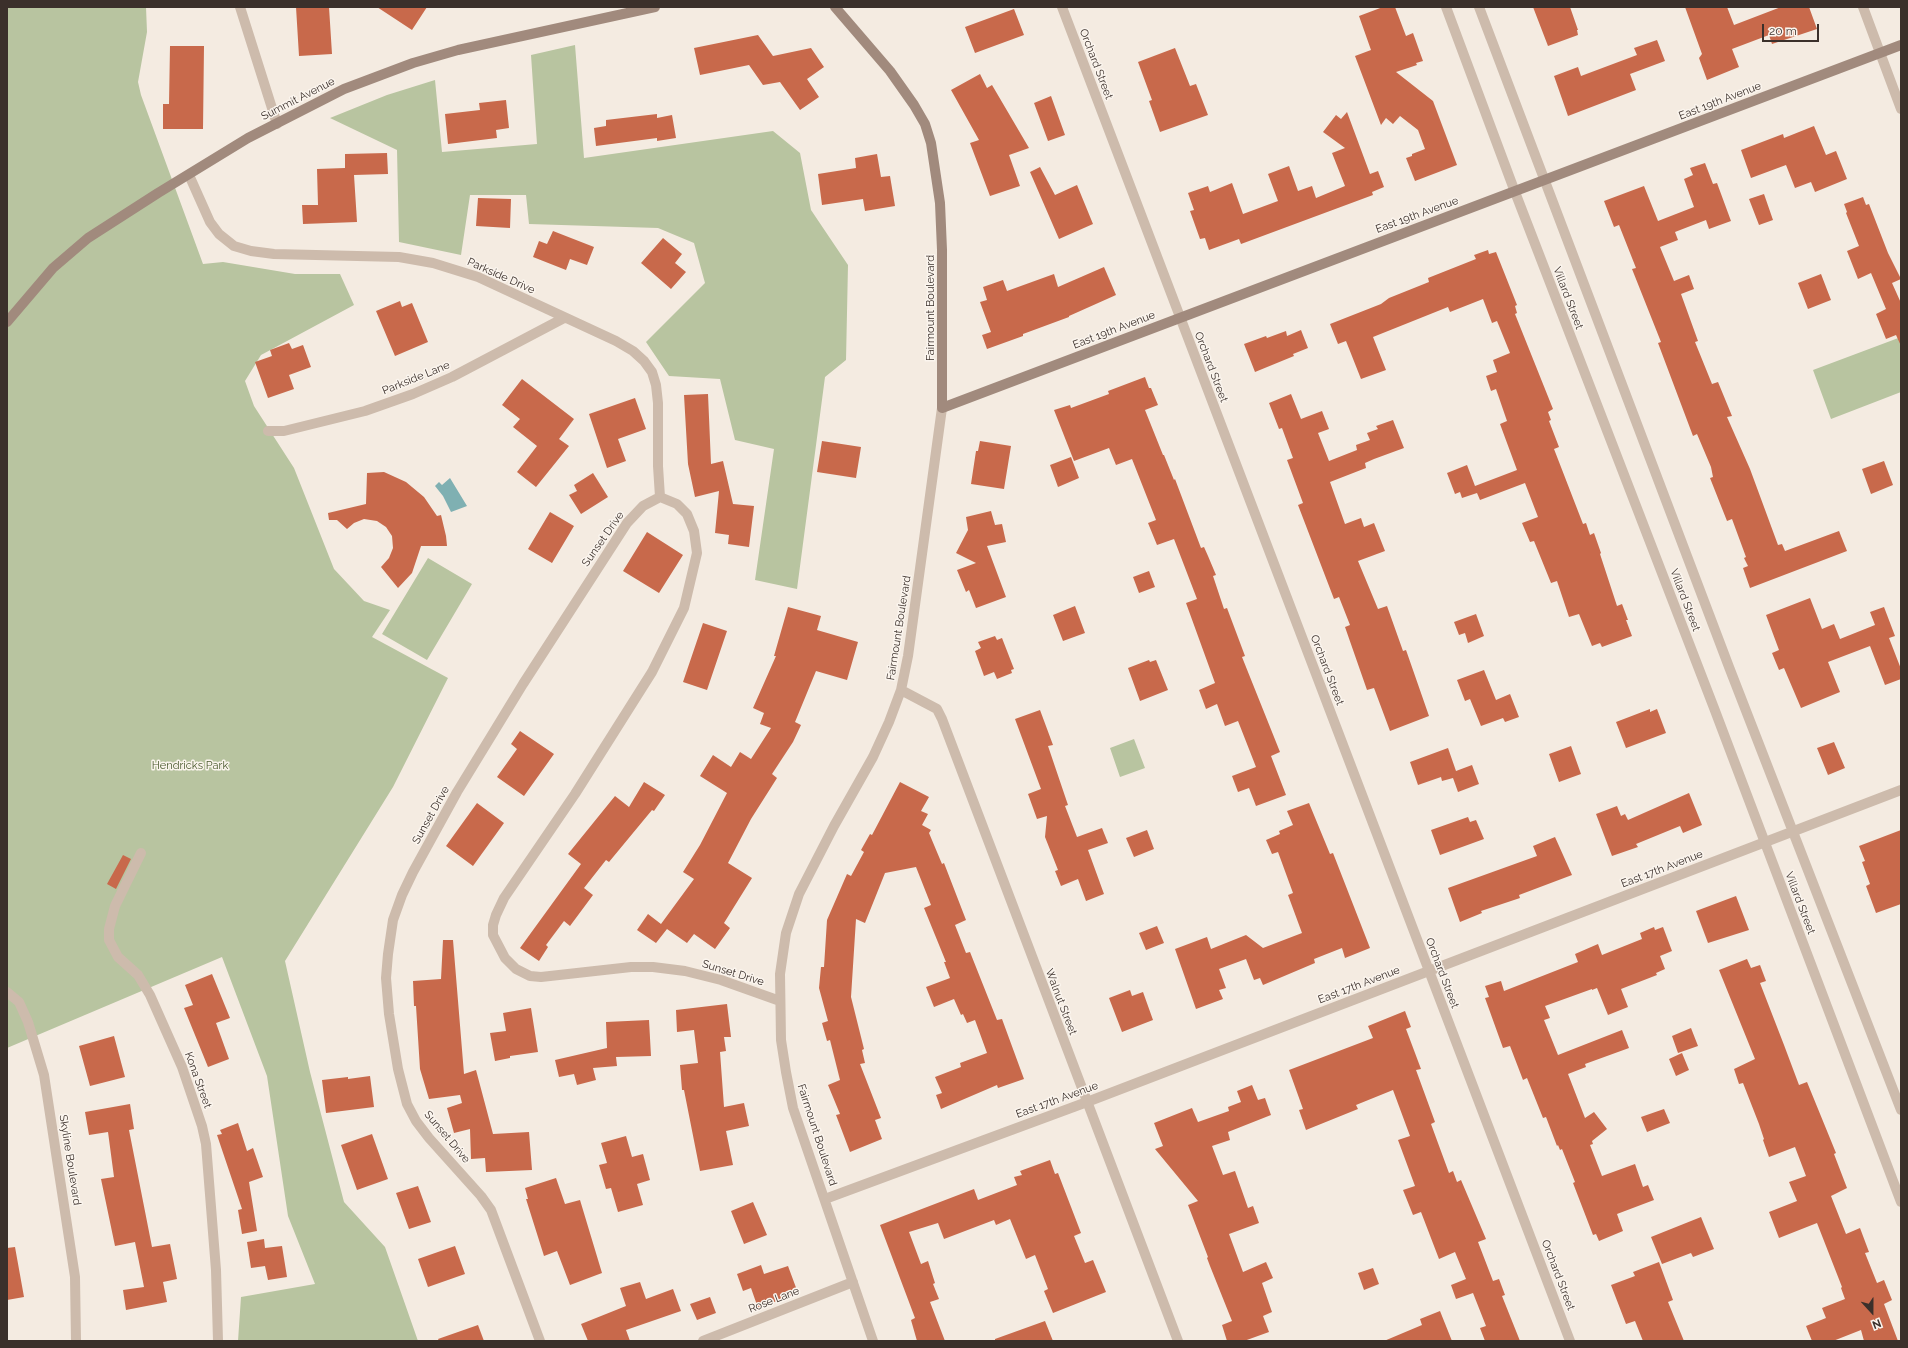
<!DOCTYPE html>
<style>
body{margin:0}
#map{position:relative;width:1908px;height:1348px;overflow:hidden;background:#f4ebe1;font-family:Raleway,sans-serif}
canvas{display:block}
.frame{position:absolute;inset:0;border:8px solid #3b302b;pointer-events:none}
.north{position:absolute;left:1852px;top:1292px;width:40px;height:40px;-webkit-text-stroke:3px #fbf5ee;paint-order:stroke;rotate:159deg;font-size:11px;font-weight:700;line-height:16px;text-align:center;color:#3b302b}
.north::after{content:'';display:block;margin:auto;width:14px;height:18px;background:#3b302b;clip-path:polygon(50% 0,100% 100%,50% 72%,0 100%)}
.scale{position:absolute;left:1762px;top:24px;width:57px;height:18px;box-sizing:border-box;border:2px solid #3b302b;border-top:0;padding-left:5px;font-size:12px;line-height:14px;white-space:nowrap;color:#3b302b;-webkit-text-stroke:3px #fbf5ee;paint-order:stroke}
</style>
<div id="map">
<canvas width="1908" height="1348"></canvas>
<div class="frame"></div>
<div class="north">N</div>
<div class="scale">20 m</div>
</div>
<script>
const context = document.querySelector('canvas').getContext('2d');
context.lineJoin = 'round';
function paint(path, color) {
  context.fillStyle = color;
  context.fill(path, 'evenodd');
}
function shape(rows) {
  const path = new Path2D();
  for (const r of rows) {
    path.moveTo(r[0], r[1]);
    for (let i = 2; i < r.length; i += 2) path.lineTo(r[i], r[i + 1]);
  }
  return path;
}
function trace(path, color, width, dash) {
  context.strokeStyle = color;
  context.lineWidth = width;
  context.lineCap = dash ? 'butt' : 'round';
  context.setLineDash(dash || []);
  context.stroke(path);
}
function label(font, color, halo, rows, align = 'center') {
  context.font = font + ' Raleway,sans-serif';
  context.lineWidth = 3;
  context.setLineDash([]);
  context.textBaseline = 'middle';
  context.strokeStyle = halo;
  context.fillStyle = color;
  for (const [text, x, y, turn = 0] of rows) {
    context.save();
    context.translate(x, y);
    context.rotate((+turn || 0) * Math.PI / 180);
    context.textAlign = isNaN(turn) ? turn : align;
    if (halo) context.strokeText(text, 0, 0);
    context.fillText(text, 0, 0);
    context.restore();
  }
}
paint(shape([
 [7,7,146,7,147,32,138,82,141,95,203,264,223,262,295,274,340,274,354,305,261,355,245,381,254,406,294,468,334,569,364,601,390,610,372,637,448,678,393,787,285,961,310,1072,344,1202,385,1247,418,1341,238,1341,241,1297,315,1284,288,1216,267,1076,222,957,7,1048],
 [575,45,584,158,773,131,800,153,811,210,848,265,846,360,825,377,797,589,755,580,774,449,735,440,720,379,669,376,646,342,705,283,694,243,658,228,529,224,526,195,470,195,461,255,399,242,397,150,330,118,387,95,435,80,442,152,537,144,531,55],
 [1901,337,1901,392,1831,419,1813,370],
 [428,558,472,584,427,660,382,634],
 [1134,739,1145,768,1120,777,1110,748]
]), '#b8c4a0');
paint(shape([
 [450,478,467,506,451,512,443,496,435,486,439,482,442,485]
]), '#7fb0b2');
paint(shape([
 [296,7,329,7,332,54,299,56],
 [377,7,427,7,412,30],
 [1383,7,1395,7,1406,36,1413,33,1423,61,1416,63,1417,65,1396,72,1433,101,1457,165,1415,181,1406,158,1412,156,1412,154,1425,149,1418,130,1400,116,1393,124,1386,118,1381,125,1355,56,1371,50,1359,16],
 [1533,7,1570,7,1578,30,1577,30,1578,35,1548,46],
 [1685,7,1727,7,1734,25,1781,7,1809,7,1817,29,1772,44,1769,35,1732,49,1739,67,1707,80,1699,58,1702,54],
 [1014,9,1024,35,975,53,965,27],
 [758,35,773,56,811,48,824,67,807,79,819,97,800,110,780,82,763,85,749,65,700,75,694,48],
 [1657,40,1665,61,1630,74,1636,90,1568,116,1554,76,1578,67,1581,76,1637,55,1634,48],
 [170,46,204,46,203,129,163,129,163,104,169,104],
 [1175,48,1190,86,1196,84,1208,115,1160,132,1149,101,1152,100,1138,62],
 [980,74,987,88,992,85,1029,148,1009,155,1020,186,990,196,970,143,979,140,951,90],
 [1051,96,1065,135,1048,141,1034,103],
 [506,100,509,128,496,130,497,138,448,144,445,114,480,110,479,103],
 [1347,112,1370,174,1378,171,1384,187,1372,192,1373,195,1241,244,1239,239,1209,250,1205,238,1200,239,1190,211,1194,210,1188,193,1208,186,1210,192,1232,183,1243,214,1278,201,1268,174,1289,166,1298,191,1312,186,1316,198,1345,186,1332,153,1345,148,1323,132,1336,115,1341,119],
 [657,114,657,118,672,115,676,138,657,141,657,138,596,146,594,128,606,126,606,120],
 [1814,126,1826,155,1836,151,1847,179,1815,192,1811,182,1795,188,1786,165,1751,178,1741,150,1783,134,1784,138],
 [387,153,388,174,354,175,357,222,303,224,302,205,318,205,317,169,345,168,345,154],
 [877,154,881,177,890,176,895,206,865,211,863,199,822,205,818,174,856,168,855,158],
 [1705,163,1713,184,1717,183,1731,221,1709,229,1706,220,1675,232,1678,240,1660,247,1674,281,1689,275,1694,289,1681,294,1698,341,1695,342,1712,384,1718,382,1732,416,1727,417,1750,469,1778,545,1782,544,1785,551,1839,531,1847,551,1750,588,1743,568,1748,566,1744,558,1746,557,1732,519,1727,521,1710,478,1713,477,1711,467,1697,434,1693,436,1658,343,1661,342,1632,269,1636,268,1619,225,1614,227,1604,201,1644,186,1658,221,1694,207,1684,179,1693,175,1690,168],
 [1040,167,1055,195,1077,185,1093,224,1059,239,1030,172],
 [1764,194,1773,220,1759,225,1749,199],
 [1863,197,1866,205,1869,204,1888,253,1901,279,1892,283,1901,303,1901,346,1896,335,1886,339,1876,314,1886,309,1871,273,1858,279,1847,251,1859,246,1846,213,1847,212,1844,204],
 [478,198,511,199,510,228,476,226],
 [553,231,594,247,587,265,570,259,566,270,533,257,539,241,547,244],
 [663,238,682,254,675,263,686,272,671,289,641,263],
 [1488,250,1489,254,1496,252,1517,305,1515,306,1517,313,1515,314,1553,409,1548,412,1551,420,1549,421,1559,447,1554,449,1583,524,1586,523,1590,535,1594,533,1601,553,1600,554,1617,606,1622,604,1628,620,1626,620,1632,636,1602,647,1600,643,1592,646,1579,614,1569,617,1557,581,1551,583,1534,541,1530,542,1522,523,1538,517,1525,483,1480,500,1477,493,1462,498,1460,492,1455,494,1447,473,1467,465,1475,486,1517,470,1500,424,1507,421,1496,389,1491,391,1486,376,1497,372,1493,360,1510,353,1497,321,1492,323,1483,299,1450,312,1448,307,1373,337,1386,370,1361,379,1346,341,1338,344,1330,324,1381,304,1389,298,1429,282,1428,278,1476,259,1474,255],
 [1104,267,1116,295,1069,316,1069,317,1023,334,1023,336,987,349,982,335,991,332,980,302,987,300,983,287,1003,280,1007,291,1054,274,1058,287],
 [1821,274,1831,300,1808,309,1798,283],
 [400,301,402,307,412,303,428,342,395,356,376,311],
 [1301,330,1308,348,1293,354,1294,356,1255,372,1244,344,1266,336,1267,338,1286,331,1287,336],
 [289,343,292,349,303,345,311,367,289,375,294,389,268,398,255,362,272,356,270,350],
 [1145,377,1149,388,1151,388,1158,405,1145,410,1163,455,1164,455,1174,480,1175,479,1201,548,1204,547,1208,556,1216,575,1213,576,1224,609,1227,608,1245,656,1242,657,1280,752,1271,756,1286,795,1256,806,1249,788,1238,792,1232,776,1256,767,1238,721,1225,726,1217,704,1206,709,1199,690,1215,683,1186,603,1197,599,1174,539,1157,545,1148,523,1156,520,1132,459,1116,465,1109,448,1074,461,1054,410,1070,405,1071,408,1109,394,1108,391],
 [522,379,574,419,559,439,569,446,536,487,517,472,537,446,513,427,520,419,502,405],
 [708,394,711,464,723,461,733,504,754,506,749,547,728,544,729,535,715,533,719,491,695,497,688,464,684,395],
 [1291,394,1301,419,1322,411,1329,429,1318,433,1329,461,1357,450,1356,445,1370,440,1367,433,1378,429,1376,426,1393,420,1402,443,1404,448,1374,459,1365,463,1366,468,1330,482,1345,524,1361,518,1364,527,1374,523,1385,551,1358,561,1378,609,1387,606,1403,651,1406,650,1429,716,1390,731,1374,688,1367,690,1345,627,1350,625,1339,597,1334,599,1298,505,1303,503,1287,460,1293,458,1282,428,1279,429,1269,403],
 [635,398,646,429,618,439,626,461,607,468,589,414],
 [822,441,861,447,856,478,817,472],
 [980,441,1011,446,1004,489,971,484,976,451,978,451],
 [1071,457,1079,478,1058,487,1050,465],
 [1884,461,1893,485,1871,494,1862,469],
 [384,472,406,482,424,497,437,516,441,515,446,536,447,546,421,546,412,573,398,588,381,567,389,558,393,548,392,536,386,527,377,521,364,519,354,523,347,529,337,520,329,520,328,513,366,504,367,473],
 [593,473,608,497,581,514,569,495,577,491,574,485],
 [991,511,995,525,1002,524,1006,542,987,546,1006,597,976,608,969,590,966,592,957,570,976,563,956,553,968,530,966,517],
 [550,512,574,526,552,563,528,549],
 [647,532,683,555,659,593,623,571],
 [1149,571,1155,587,1139,593,1133,577],
 [1810,598,1822,629,1834,624,1840,639,1875,625,1870,612,1884,607,1895,636,1889,638,1901,669,1901,679,1885,685,1870,646,1828,662,1840,692,1801,708,1784,668,1779,670,1772,653,1779,650,1766,615],
 [1075,606,1085,633,1063,641,1053,615],
 [788,607,821,616,817,630,858,642,847,680,816,671,795,722,801,725,793,742,772,774,777,778,751,819,728,863,752,878,724,923,730,928,715,949,694,934,687,943,667,929,656,943,637,930,648,914,661,924,694,879,683,872,700,845,727,793,700,776,713,755,731,767,740,752,751,759,771,728,760,724,764,713,753,708,776,656,774,656],
 [1476,614,1484,636,1468,643,1465,633,1459,635,1454,622],
 [703,623,727,631,707,690,683,682],
 [995,636,997,640,1002,638,1014,669,1011,670,1012,673,997,679,994,672,984,676,975,651,981,648,978,642],
 [1149,660,1150,662,1156,660,1168,690,1140,701,1128,668],
 [1484,670,1496,700,1510,694,1519,717,1505,722,1503,718,1481,726,1470,699,1465,701,1457,680],
 [1650,709,1650,712,1657,709,1666,733,1626,748,1616,722],
 [1040,710,1053,745,1048,746,1068,805,1065,806,1077,837,1102,828,1108,843,1088,850,1104,894,1086,901,1078,879,1061,886,1055,871,1058,870,1045,837,1047,816,1037,819,1028,794,1041,789,1015,719],
 [520,731,554,754,524,796,497,777,517,749,511,744],
 [1834,742,1845,768,1828,775,1817,748],
 [1571,746,1581,774,1559,782,1549,754],
 [1448,748,1456,771,1472,765,1479,784,1458,792,1453,778,1442,781,1441,777,1418,785,1410,762],
 [644,782,665,795,654,811,652,810,609,862,606,860,584,888,593,895,570,926,564,921,546,945,548,947,539,961,520,948,581,864,568,854,615,796,629,807],
 [900,782,929,797,921,811,928,814,922,825,931,830,929,833,942,864,944,863,966,920,955,925,966,953,970,952,997,1020,1002,1019,1024,1079,998,1088,997,1085,941,1109,936,1095,942,1093,935,1077,961,1067,960,1063,987,1053,975,1020,967,1023,963,1014,961,1015,954,999,934,1007,926,987,950,978,944,962,946,962,924,908,931,905,916,867,885,873,865,923,856,919,851,997,864,1049,862,1050,865,1063,860,1064,881,1118,875,1120,882,1139,850,1152,836,1115,840,1114,828,1085,840,1080,830,1040,827,1041,822,1023,828,1021,819,988,821,967,824,967,827,920,847,874,851,876,864,852,861,850,870,834,872,835],
 [1689,793,1702,825,1683,833,1680,826,1636,844,1638,847,1612,856,1596,814,1617,806,1621,816,1625,814,1628,820],
 [477,803,504,823,473,866,446,846],
 [1309,803,1330,854,1333,853,1370,948,1345,958,1342,948,1314,959,1315,963,1263,985,1260,978,1254,980,1246,959,1219,969,1226,988,1219,990,1223,999,1196,1009,1175,949,1207,937,1211,949,1246,935,1263,948,1302,933,1288,895,1293,893,1278,852,1272,854,1266,840,1280,834,1279,831,1293,825,1287,811],
 [1468,817,1470,822,1476,820,1484,839,1440,855,1431,830],
 [1147,830,1154,849,1134,857,1126,838],
 [1901,830,1901,904,1876,913,1866,886,1870,884,1862,862,1865,861,1859,846],
 [1555,837,1572,875,1519,895,1520,898,1481,911,1482,913,1460,922,1448,888,1537,856,1533,846],
 [123,855,131,859,116,889,107,884],
 [1736,896,1749,930,1708,943,1696,911],
 [1157,926,1164,943,1146,950,1139,933],
 [1654,927,1655,930,1663,927,1672,951,1660,956,1665,969,1656,973,1657,975,1621,989,1628,1007,1608,1015,1597,988,1592,990,1592,989,1545,1006,1550,1018,1544,1020,1558,1055,1622,1030,1629,1048,1585,1064,1586,1067,1568,1074,1585,1118,1594,1112,1607,1129,1592,1141,1593,1144,1590,1145,1602,1176,1635,1164,1643,1187,1648,1185,1654,1200,1617,1214,1623,1231,1599,1241,1596,1234,1593,1235,1573,1183,1575,1182,1562,1149,1560,1150,1558,1145,1557,1146,1546,1117,1543,1118,1527,1078,1523,1080,1510,1046,1503,1048,1485,998,1489,997,1485,986,1501,981,1504,991,1578,962,1575,954,1598,944,1602,955,1642,939,1640,933],
 [443,940,453,940,464,1074,476,1070,493,1134,529,1132,532,1170,486,1172,485,1158,471,1159,470,1129,454,1133,447,1108,462,1103,460,1095,429,1099,420,1069,416,1006,414,1006,413,981,441,979],
 [1747,959,1751,968,1760,965,1766,981,1760,983,1784,1045,1799,1085,1807,1082,1836,1153,1834,1154,1847,1188,1831,1196,1846,1234,1860,1228,1869,1252,1865,1253,1877,1283,1884,1280,1892,1300,1884,1304,1898,1341,1864,1341,1861,1330,1833,1341,1812,1341,1806,1326,1826,1318,1822,1308,1845,1299,1841,1288,1842,1287,1817,1223,1779,1238,1769,1212,1797,1201,1789,1182,1806,1176,1795,1147,1769,1157,1763,1140,1764,1139,1759,1124,1743,1083,1739,1084,1734,1069,1755,1059,1719,970],
 [212,974,230,1018,216,1023,229,1059,208,1067,184,1008,193,1005,185,985],
 [1130,990,1132,996,1143,992,1153,1020,1122,1032,1109,998],
 [727,1004,731,1037,724,1037,726,1051,720,1052,724,1107,744,1103,749,1126,726,1131,733,1165,700,1171,684,1090,682,1090,680,1065,698,1063,694,1030,677,1032,676,1010],
 [531,1008,538,1052,510,1056,510,1058,495,1061,490,1033,506,1031,503,1013],
 [1405,1011,1411,1027,1406,1029,1421,1069,1416,1070,1435,1122,1431,1124,1449,1173,1453,1171,1457,1182,1461,1180,1486,1239,1478,1242,1493,1281,1499,1279,1505,1295,1502,1296,1520,1341,1485,1341,1480,1328,1486,1326,1473,1293,1456,1299,1451,1285,1466,1279,1455,1252,1439,1259,1421,1212,1413,1215,1403,1190,1415,1186,1398,1140,1410,1136,1393,1090,1356,1105,1358,1109,1306,1130,1299,1110,1303,1109,1289,1070,1373,1038,1368,1026],
 [649,1020,651,1056,616,1057,617,1066,593,1068,596,1080,577,1085,574,1074,559,1077,555,1060,607,1048,606,1022],
 [1691,1028,1698,1046,1678,1053,1672,1036],
 [114,1036,125,1077,90,1086,79,1046],
 [1682,1053,1689,1070,1676,1076,1669,1059],
 [370,1076,374,1107,326,1113,322,1080,348,1077,348,1079],
 [1252,1085,1258,1100,1265,1098,1271,1115,1228,1132,1230,1140,1212,1146,1223,1175,1235,1171,1248,1208,1253,1206,1259,1223,1229,1234,1243,1272,1266,1262,1273,1278,1262,1283,1272,1312,1263,1316,1269,1332,1244,1341,1227,1341,1222,1325,1232,1321,1210,1266,1207,1258,1208,1257,1188,1205,1198,1201,1155,1149,1163,1146,1154,1123,1192,1108,1198,1122,1229,1111,1228,1107,1241,1102,1237,1091],
 [130,1104,134,1129,129,1130,152,1247,170,1244,177,1279,163,1282,167,1302,126,1310,123,1290,144,1287,135,1242,115,1246,101,1179,114,1177,108,1132,89,1135,85,1112],
 [1664,1109,1670,1123,1647,1132,1641,1117],
 [238,1123,247,1151,253,1148,263,1177,249,1182,257,1231,242,1234,238,1210,242,1209,217,1135,222,1134,220,1130],
 [372,1134,388,1179,357,1190,341,1145],
 [626,1136,632,1157,643,1154,650,1180,637,1184,643,1205,618,1212,611,1188,606,1189,599,1165,607,1163,601,1143],
 [1050,1160,1055,1174,1058,1173,1081,1233,1074,1236,1085,1263,1093,1260,1106,1292,1053,1313,1044,1291,1048,1289,1035,1255,1026,1259,1010,1219,996,1225,994,1220,944,1239,938,1223,909,1232,921,1264,928,1261,935,1283,933,1284,939,1299,930,1302,945,1341,917,1341,911,1320,915,1318,880,1225,974,1189,978,1200,1017,1185,1014,1177,1022,1175,1020,1171],
 [556,1178,565,1204,580,1200,602,1273,570,1285,557,1251,544,1256,526,1199,528,1199,525,1188],
 [418,1186,431,1222,409,1229,396,1193],
 [753,1202,767,1235,744,1244,731,1211],
 [1701,1217,1714,1249,1693,1257,1691,1253,1662,1264,1651,1237],
 [264,1239,265,1248,282,1246,287,1277,268,1280,265,1266,251,1268,247,1242],
 [455,1246,465,1274,428,1287,418,1259],
 [15,1247,24,1297,7,1300,7,1248],
 [1659,1262,1673,1300,1668,1302,1684,1341,1643,1341,1635,1321,1626,1324,1611,1285,1635,1276,1633,1272],
 [761,1265,764,1274,788,1266,798,1293,758,1308,751,1288,743,1291,737,1274],
 [1373,1268,1379,1284,1364,1290,1358,1273],
 [640,1282,646,1299,673,1289,681,1311,626,1330,630,1341,588,1341,581,1324,626,1306,620,1288],
 [710,1297,716,1313,697,1320,690,1304],
 [1440,1311,1452,1341,1384,1341,1422,1325,1420,1319],
 [1045,1321,1053,1341,995,1341,995,1339],
 [478,1325,484,1341,439,1341,438,1339]
]), '#c8694b');
trace(shape([
 [240,7,277,124],
 [1062,7,1570,1341],
 [1446,7,1515,192,1714,708,1901,1202],
 [1479,7,1729,667,1901,1110],
 [1863,7,1901,109],
 [189,175,210,222,219,234,234,246,251,251,274,254,399,257,433,263,478,277,616,341,633,351,644,361,652,372,656,385,658,403,658,466,660,497],
 [268,431,284,431,365,411,413,394,452,377,564,318],
 [901,690,937,709,942,719,1178,1341],
 [141,853,115,906,109,929,109,940,118,957,138,975,150,995,182,1067,202,1126,206,1144,216,1270,218,1341],
 [7,992,19,1002,28,1022,44,1075,75,1277,76,1341],
 [825,1199,1087,1102,1901,790],
 [540,1341,491,1210,481,1196,429,1138,416,1121,407,1104,398,1069,389,1014,386,978,388,954,393,920,402,895,413,872,457,792,523,684,627,523,643,506,660,497,677,504,687,514,694,531,697,553,684,608,652,672,575,794,504,898,496,915,493,925,493,935,505,958,516,969,530,976,541,977,631,967,653,967,685,971,721,980,780,1001],
 [703,1341,853,1282],
 [873,1341,793,1108,786,1072,781,1040,780,974,786,933,799,894,834,826,873,757,889,722,901,690,908,656,942,408]
]), '#cdbbac', 10);
trace(shape([
 [835,7,890,71,914,105,925,124,931,143,940,203,942,250,942,408,1901,45],
 [7,322,53,268,88,238,158,193,248,138,344,89,413,63,458,50,655,7]
]), '#a18a7d', 10);
label('11px', '#3b302b', '#fbf5ee', [
 ["Orchard Street",1096,64,69],
 ["Summit Avenue",298,99,-27],
 ["East 19th Avenue",1720,101,-21],
 ["East 19th Avenue",1417,215,-20],
 ["Parkside Drive",501,276,24],
 ["Villard Street",1568,298,69],
 ["Fairmount Boulevard",931,308,-90],
 ["East 19th Avenue",1114,330,-21],
 ["Orchard Street",1211,367,69],
 ["Parkside Lane",416,378,-22],
 ["Sunset Drive",603,539,-55],
 ["Villard Street",1685,600,69],
 ["Fairmount Boulevard",899,628,-81],
 ["Orchard Street",1327,670,69],
 ["Sunset Drive",431,815,-61],
 ["East 17th Avenue",1662,869,-21],
 ["Villard Street",1800,903,69],
 ["Sunset Drive",733,973,17],
 ["Orchard Street",1442,973,69],
 ["East 17th Avenue",1359,985,-21],
 ["Walnut Street",1061,1002,69],
 ["Kona Street",198,1080,70],
 ["East 17th Avenue",1057,1100,-20],
 ["Fairmount Boulevard",817,1135,72],
 ["Sunset Drive",447,1137,50],
 ["Skyline Boulevard",70,1160,81],
 ["Orchard Street",1558,1275,69],
 ["Rose Lane",774,1300,-21]
]);
label('11px', '#4a5a2e', '#fbf5ee', [
 ["Hendricks Park",190,766]
]);
</script>
